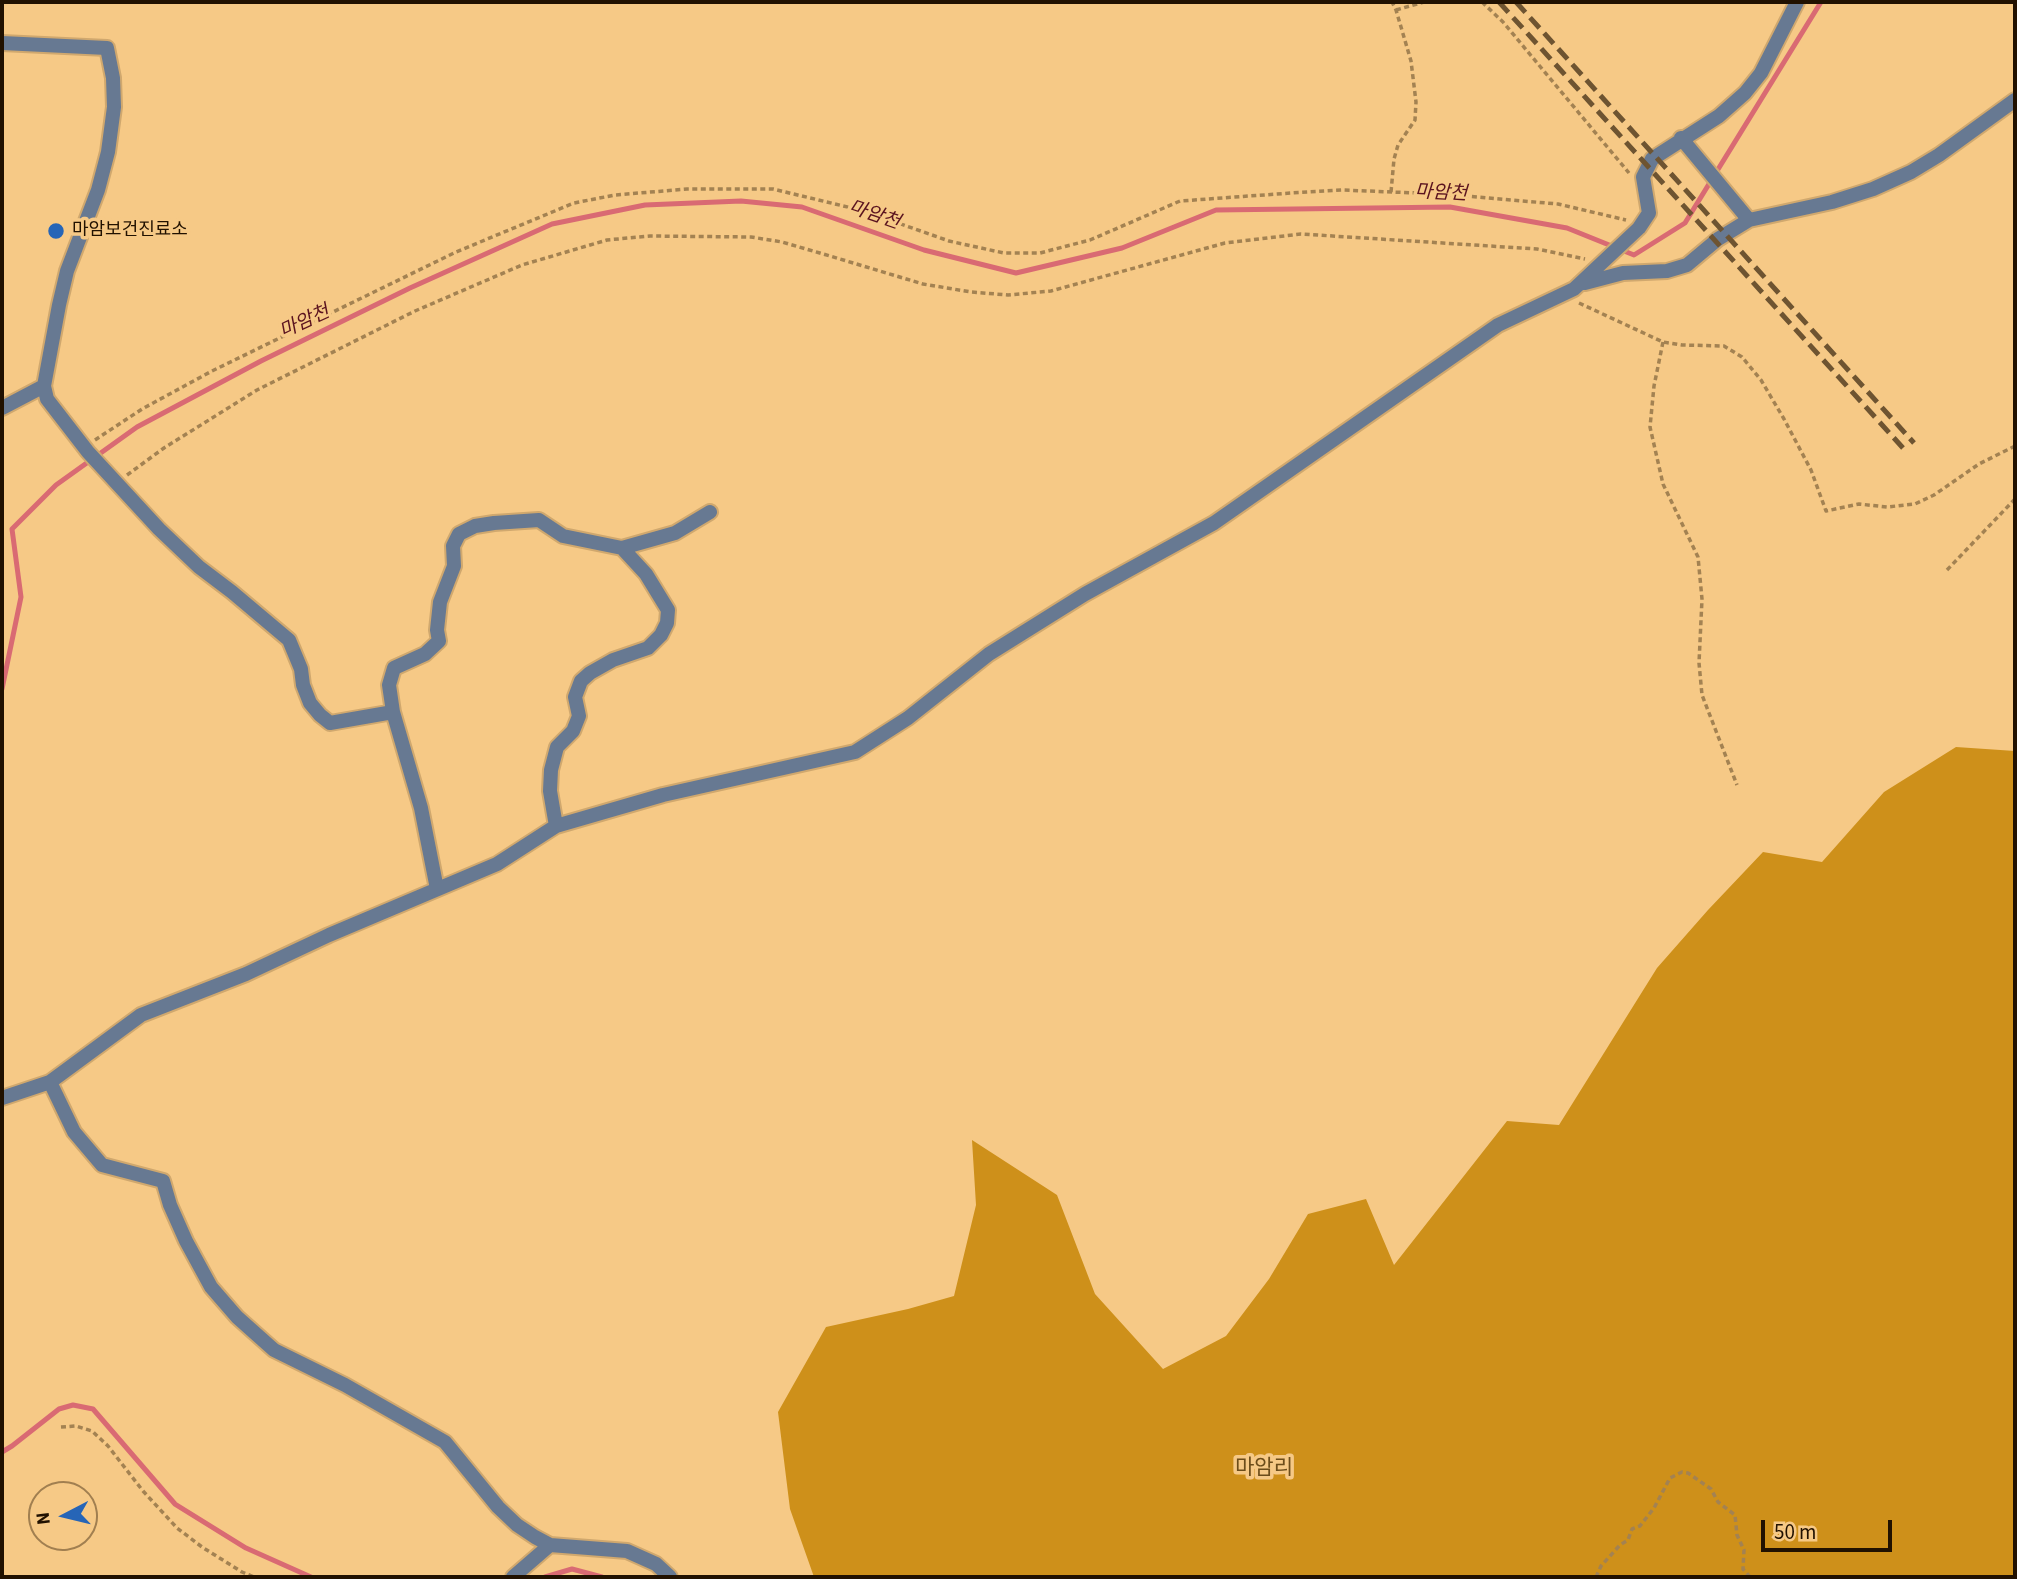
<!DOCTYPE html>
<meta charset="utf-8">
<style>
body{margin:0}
#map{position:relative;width:2017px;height:1579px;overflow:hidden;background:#f6c986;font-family:"Source Sans 3",sans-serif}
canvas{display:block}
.frame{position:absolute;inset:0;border:4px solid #211100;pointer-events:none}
.north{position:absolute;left:28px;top:1481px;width:70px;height:70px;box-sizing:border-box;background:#f6c986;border:2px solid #a17f50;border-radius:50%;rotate:263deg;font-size:19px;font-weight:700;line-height:28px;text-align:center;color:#211100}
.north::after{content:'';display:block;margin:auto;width:24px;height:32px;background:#2665b7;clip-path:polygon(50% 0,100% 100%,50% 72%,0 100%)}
.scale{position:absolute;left:1761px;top:1520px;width:131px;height:32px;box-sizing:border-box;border:4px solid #211100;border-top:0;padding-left:9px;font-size:21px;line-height:24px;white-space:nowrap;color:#211100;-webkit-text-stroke:5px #f6c986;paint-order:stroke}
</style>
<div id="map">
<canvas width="2017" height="1579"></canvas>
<div class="frame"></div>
<div class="north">N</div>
<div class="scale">50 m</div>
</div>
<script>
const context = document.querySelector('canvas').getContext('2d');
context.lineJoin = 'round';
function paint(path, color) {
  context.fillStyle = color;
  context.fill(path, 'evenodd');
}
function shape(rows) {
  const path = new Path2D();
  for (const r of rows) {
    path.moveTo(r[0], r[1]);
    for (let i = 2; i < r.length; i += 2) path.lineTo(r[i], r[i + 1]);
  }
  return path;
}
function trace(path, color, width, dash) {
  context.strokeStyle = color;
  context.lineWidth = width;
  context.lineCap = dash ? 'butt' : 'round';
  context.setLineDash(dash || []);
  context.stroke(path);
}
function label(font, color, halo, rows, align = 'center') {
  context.font = font + ' "Source Sans 3","Noto Sans KR",sans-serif';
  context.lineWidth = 7;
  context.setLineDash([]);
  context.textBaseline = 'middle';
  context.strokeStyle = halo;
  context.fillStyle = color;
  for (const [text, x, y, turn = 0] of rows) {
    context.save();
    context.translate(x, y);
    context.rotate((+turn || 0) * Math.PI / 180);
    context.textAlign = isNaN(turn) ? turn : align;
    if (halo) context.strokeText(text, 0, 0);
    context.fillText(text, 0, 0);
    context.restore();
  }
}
paint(shape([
 [1956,747,2015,751,2015,1577,814,1577,790,1509,778,1412,826,1327,908,1309,954,1296,976,1205,972,1140,1057,1195,1095,1294,1163,1369,1226,1336,1269,1279,1308,1214,1366,1199,1394,1265,1507,1121,1559,1125,1657,968,1708,910,1763,852,1822,862,1884,792]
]), '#ce901a');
trace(shape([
 [2,689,21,597,12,529,56,485,137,427,261,361,410,288,552,224,645,205,741,201,802,207,924,250,1016,273,1122,248,1216,210,1450,207,1567,228,1634,255,1685,223,1821,2],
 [2,1452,12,1446,59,1409,73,1405,93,1409,175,1504,246,1548,311,1577],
 [545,1577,572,1569,602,1577]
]), '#d96a73', 5);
const minor = shape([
 [2,43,107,48,113,78,114,107,108,152,98,190,67,271,59,305,44,386,47,399,88,452,159,529,199,567,232,592,289,640,301,669,303,685,310,703,320,715,330,723,393,712,421,808,437,889],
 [1681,138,1749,220],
 [1585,283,1623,273,1667,271,1687,265,1718,239,1749,220,1832,202,1873,189,1911,172,1939,155,2015,100],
 [2,408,44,386],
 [622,548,675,533,710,512],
 [393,712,389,685,394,668,425,654,439,641,437,630,440,602,454,566,453,546,459,534,475,526,494,523,539,520,563,536,622,548,646,574,668,610,667,623,661,635,648,648,613,660,590,673,581,681,575,697,579,716,573,731,557,747,551,770,550,791,556,826],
 [50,1082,74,1132,102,1165,163,1181,170,1205,186,1241,211,1287,237,1317,274,1350,345,1385,445,1442,498,1507,517,1525,535,1537,550,1545,627,1551,656,1564,670,1577],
 [2,1098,50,1082,141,1015,246,974,329,935,497,864,556,826,663,795,855,752,908,718,989,654,1085,594,1214,523,1498,325,1574,289,1639,228,1649,213,1643,177,1652,159,1719,116,1745,93,1761,73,1797,2],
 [513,1577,550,1545]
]);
trace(minor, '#d0a86e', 18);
trace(shape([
 [1482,2,1503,22,1629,173],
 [1396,10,1424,2],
 [1391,192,1394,159,1398,145,1415,120,1416,102,1411,61,1396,10,1392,2],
 [1579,303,1663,342,1682,345,1724,346,1742,357,1761,380,1784,419,1811,470,1826,511,1859,504,1887,507,1915,504,1934,495,1979,464,2015,446],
 [1663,342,1654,386,1650,427,1663,484,1698,557,1702,599,1699,663,1702,695,1737,785],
 [95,440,142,409,212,371,456,252,574,203,615,195,687,189,773,189,864,211,949,241,1004,253,1040,253,1090,240,1180,201,1291,193,1342,190,1442,194,1558,204,1626,220],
 [127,475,164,448,257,390,415,311,522,265,607,240,650,236,751,237,782,242,830,256,923,284,971,292,1008,295,1051,291,1225,243,1301,234,1537,249,1585,259],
 [1947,570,2015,499],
 [61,1427,76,1426,92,1431,108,1446,143,1491,177,1528,202,1547,242,1572,254,1577],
 [1596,1577,1601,1566,1620,1545,1628,1540,1632,1529,1640,1526,1654,1508,1670,1478,1682,1472,1688,1473,1711,1489,1718,1502,1735,1515,1737,1535,1744,1550,1743,1569,1750,1577]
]), '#a38252', 3.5, [5, 3.5]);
trace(minor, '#677992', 14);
trace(shape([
 [1499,2,1903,448],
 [1516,2,1914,443]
]), '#6e5431', 5, [14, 7]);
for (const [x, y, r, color] of [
 [56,231,9,"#2665b7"]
]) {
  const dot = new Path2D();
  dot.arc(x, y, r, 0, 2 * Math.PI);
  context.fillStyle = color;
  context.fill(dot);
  trace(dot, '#f6c986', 2.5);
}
label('18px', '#211100', '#f6c986', [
 ["마암보건진료소",72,231]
], 'left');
label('italic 19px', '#5a131f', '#f6c986', [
 ["마암천",1441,194,3],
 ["마암천",874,216,19],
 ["마암천",305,323,-25]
]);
label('21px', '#6c4d1a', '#f6c986', [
 ["마암리",1264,1469]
]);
</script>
